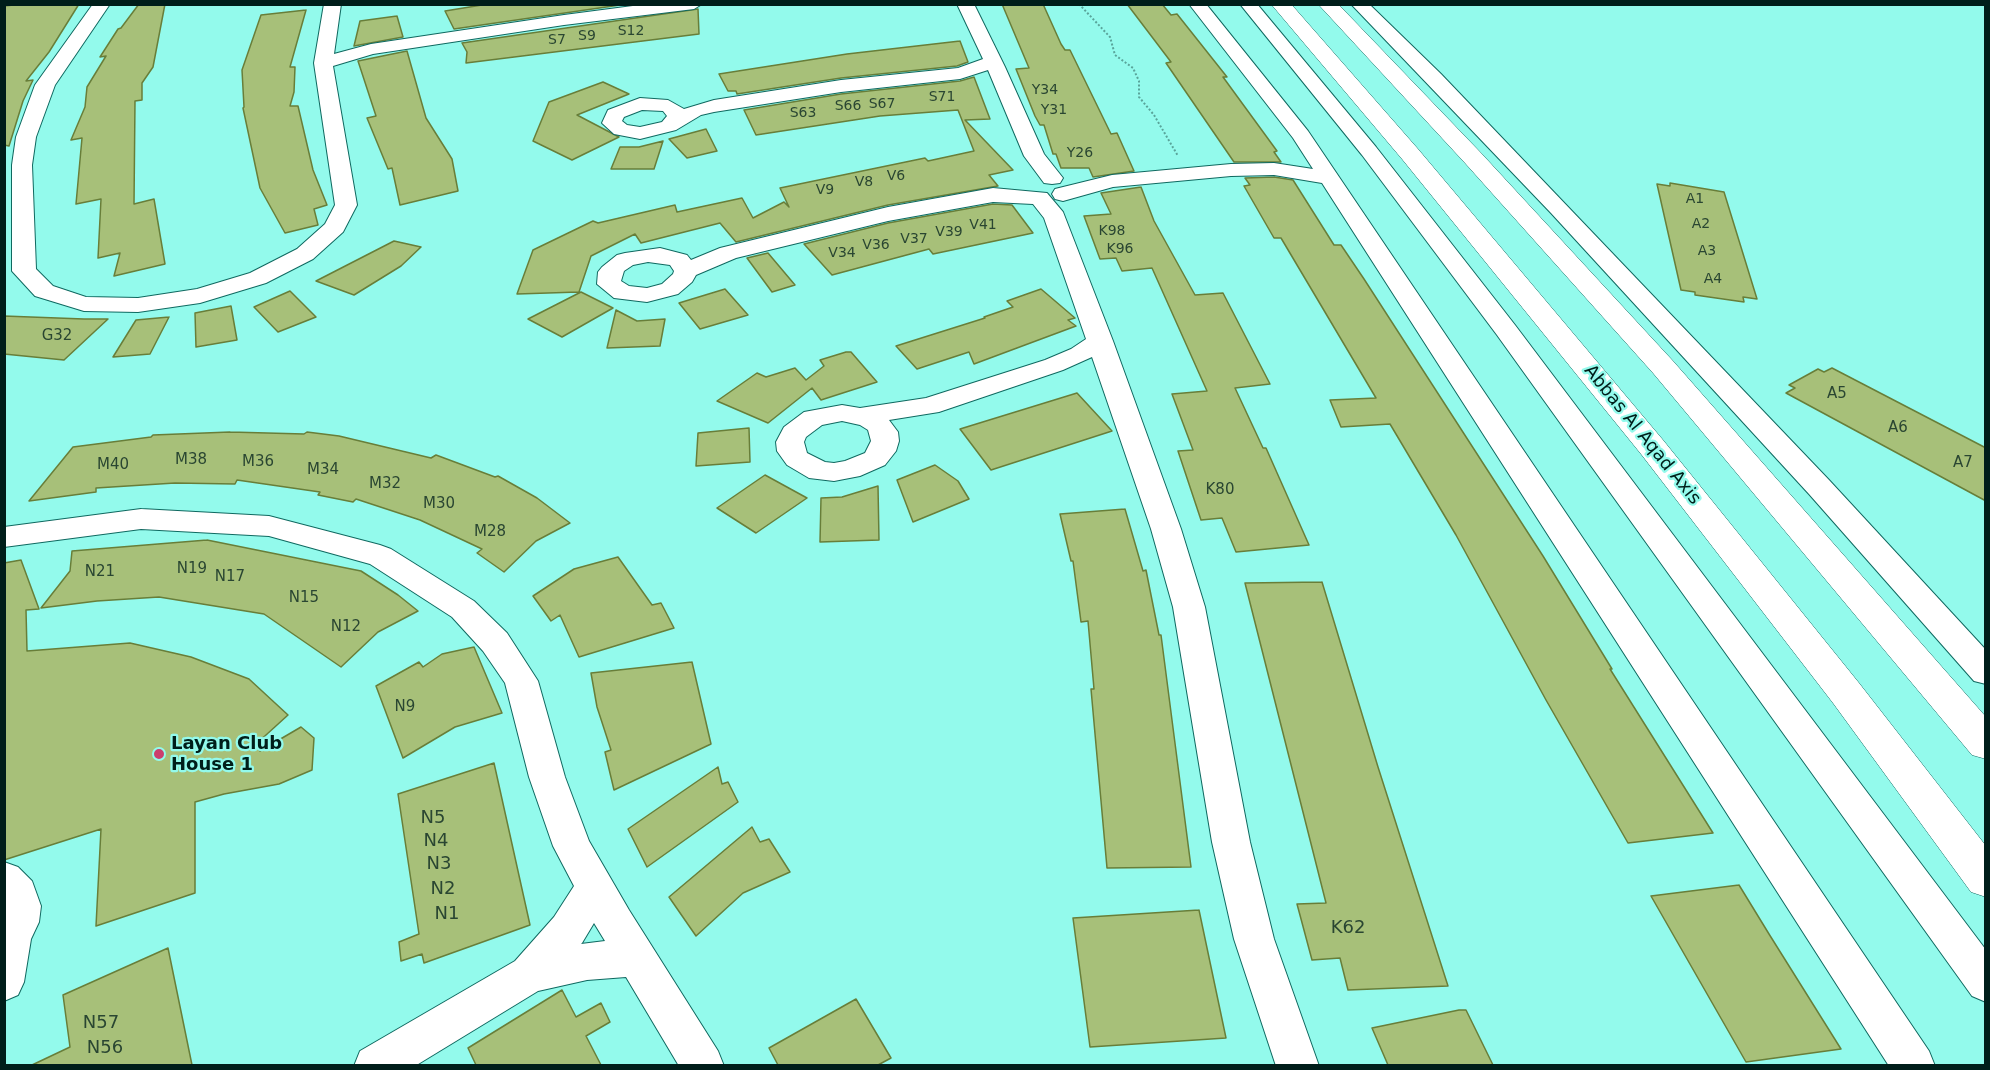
<!DOCTYPE html>
<style>
body{margin:0}
#map{position:relative;width:1990px;height:1070px;overflow:hidden;background:#93faec;font-family:"DejaVu Sans",sans-serif}
canvas{display:block}
.frame{position:absolute;inset:0;border:6px solid #001e1a;pointer-events:none}
</style>
<div id="map">
<canvas width="1990" height="1070"></canvas>
<div class="frame"></div>
</div>
<script>
const context = document.querySelector('canvas').getContext('2d');
context.lineJoin = 'round';
function paint(path, color) {
  context.fillStyle = color;
  context.fill(path, 'evenodd');
}
function shape(rows) {
  const path = new Path2D();
  for (const r of rows) {
    path.moveTo(r[0], r[1]);
    for (let i = 2; i < r.length; i += 2) path.lineTo(r[i], r[i + 1]);
  }
  return path;
}
function trace(path, color, width, dash) {
  context.strokeStyle = color;
  context.lineWidth = width;
  context.lineCap = dash ? 'butt' : 'round';
  context.setLineDash(dash || []);
  context.stroke(path);
}
function label(font, color, halo, rows, align = 'center') {
  context.font = font + ' "DejaVu Sans",sans-serif';
  context.lineWidth = 4.5;
  context.setLineDash([]);
  context.textBaseline = 'middle';
  context.strokeStyle = halo;
  context.fillStyle = color;
  for (const [text, x, y, turn = 0] of rows) {
    context.save();
    context.translate(x, y);
    context.rotate((+turn || 0) * Math.PI / 180);
    context.textAlign = isNaN(turn) ? turn : align;
    if (halo) context.strokeText(text, 0, 0);
    context.fillText(text, 0, 0);
    context.restore();
  }
}
const building = shape([
 [23,4,79,4,49,52,26,81,33,80,23,101,9,146,4,145,4,6,23,4],
 [139,4,165,4,153,67,142,83,142,100,135,101,134,204,154,199,165,264,114,276,120,253,98,258,101,199,76,204,82,138,71,140,85,107,87,87,106,56,100,57,118,29,121,28,139,4],
 [488,4,627,4,454,29,445,11,488,4],
 [1002,4,1043,4,1061,44,1065,50,1070,50,1111,134,1117,133,1134,171,1093,177,1089,168,1061,168,1056,154,1053,154,1044,125,1040,125,1035,116,1016,69,1029,68,1002,4],
 [1127,4,1162,4,1171,15,1177,14,1227,77,1223,77,1277,151,1274,152,1281,162,1234,162,1166,63,1171,62,1127,4],
 [698,9,699,34,466,63,467,52,462,43,698,9],
 [306,10,290,67,295,67,294,92,290,106,298,106,313,170,327,205,314,209,318,225,285,233,260,188,243,108,244,107,242,70,261,15,306,10],
 [397,16,403,37,354,46,360,21,397,16],
 [960,41,968,62,957,66,841,78,737,94,736,91,728,91,719,74,847,54,960,41],
 [407,51,426,118,452,159,458,191,400,205,392,168,388,169,367,118,376,116,358,61,407,51],
 [974,77,990,119,965,120,1013,170,989,175,998,186,888,205,736,242,720,223,641,243,635,234,591,256,579,292,517,294,533,250,593,221,598,223,675,205,677,212,742,198,753,218,784,202,789,207,780,188,925,158,928,161,974,151,958,110,880,116,756,135,744,110,841,94,960,81,974,77],
 [603,82,629,94,577,115,619,137,572,160,533,141,549,102,603,82],
 [706,129,717,151,687,158,669,139,706,129],
 [663,141,654,169,611,169,620,147,639,147,663,141],
 [1274,177,1293,180,1334,245,1341,245,1364,279,1543,556,1612,669,1610,669,1713,833,1628,843,1546,700,1456,535,1390,424,1341,427,1330,400,1376,398,1281,238,1274,238,1244,186,1250,185,1245,178,1274,177],
 [1670,183,1724,192,1757,299,1743,297,1744,302,1695,295,1695,292,1681,290,1657,184,1670,186,1670,183],
 [1141,187,1154,221,1195,295,1223,293,1270,384,1235,388,1263,448,1266,448,1309,545,1236,552,1222,518,1201,520,1178,451,1193,450,1172,394,1207,391,1152,268,1122,271,1116,258,1100,259,1084,216,1111,214,1101,193,1141,187],
 [993,204,1012,205,1033,233,933,254,929,249,832,275,804,244,888,223,993,204],
 [394,241,421,247,401,266,354,295,316,281,394,241],
 [768,253,795,285,772,292,747,258,768,253],
 [725,289,748,315,700,329,679,303,725,289],
 [1041,289,1075,318,1068,320,1076,326,974,364,969,352,917,369,896,346,985,318,984,317,1013,307,1007,301,1041,289],
 [290,291,316,317,278,332,254,307,290,291],
 [581,292,613,308,562,337,528,319,581,292],
 [231,306,237,340,196,347,195,313,231,306],
 [616,310,637,321,665,319,660,346,607,348,616,310],
 [4,316,84,319,108,319,64,360,4,354,4,316],
 [169,317,150,354,113,357,136,320,169,317],
 [846,352,851,352,877,382,821,400,812,388,768,423,717,401,757,373,766,377,795,368,806,380,824,366,820,360,846,352],
 [1832,368,1986,448,1986,501,1786,393,1795,388,1789,385,1818,369,1824,372,1832,368],
 [1077,393,1112,431,991,470,960,429,1077,393],
 [749,428,750,462,696,466,698,433,749,428],
 [230,432,304,434,307,432,339,436,431,458,436,455,495,477,498,476,537,498,570,523,536,541,504,572,477,553,482,549,420,520,356,499,353,502,318,495,320,492,237,480,235,484,175,483,96,488,96,492,29,501,73,447,151,437,153,435,230,432],
 [935,465,958,481,969,499,913,522,897,480,935,465],
 [765,475,807,498,756,533,717,508,765,475],
 [878,486,879,540,820,542,821,498,842,497,878,486],
 [1125,509,1143,571,1146,570,1159,635,1161,635,1191,867,1107,868,1091,689,1094,689,1088,621,1081,622,1073,561,1071,561,1060,514,1125,509],
 [207,540,361,571,398,595,418,611,378,632,341,667,264,614,159,597,97,601,41,608,70,571,72,551,207,540],
 [618,557,652,605,661,603,674,628,579,657,560,615,551,621,533,596,574,569,618,557],
 [21,560,39,609,26,610,27,651,130,643,191,657,249,679,288,715,255,745,260,751,301,727,314,738,312,770,279,784,224,794,195,802,195,893,96,926,101,829,4,860,4,563,21,560],
 [1322,582,1378,767,1448,986,1348,990,1340,958,1312,960,1297,904,1326,903,1245,583,1322,582],
 [474,647,502,713,455,727,403,758,376,686,419,662,423,667,442,654,474,647],
 [692,662,711,744,614,790,605,752,611,750,597,707,591,673,692,662],
 [494,763,530,925,424,963,422,954,401,961,399,942,419,934,398,794,494,763],
 [718,767,722,784,728,782,738,802,647,867,628,829,718,767],
 [752,827,760,842,769,839,790,872,743,893,696,936,669,897,752,827],
 [1739,885,1769,934,1841,1049,1746,1062,1651,896,1739,885],
 [1199,910,1226,1038,1090,1047,1073,918,1199,910],
 [168,948,192,1065,32,1065,70,1047,63,995,168,948],
 [562,990,576,1017,601,1003,610,1022,586,1036,601,1065,476,1065,468,1048,562,990],
 [856,999,891,1058,878,1065,778,1065,769,1048,856,999],
 [1459,1010,1466,1010,1493,1065,1388,1065,1372,1028,1459,1010]
]);
paint(building, '#a7c079');
trace(building, '#687e39', 1.5);
const minor = shape([
 [93,4,110,4,55,85,36,137,32,165,36,269,53,286,86,297,138,298,197,289,250,273,297,249,325,224,335,205,314,63,324,4,341,4,334,54,371,44,564,15,648,4,702,4,694,9,564,25,373,54,333,66,357,205,343,232,313,259,266,283,200,303,138,312,84,311,35,296,12,271,12,165,16,137,35,85,93,4],
 [957,4,974,4,1005,67,1044,154,1063,178,1060,183,1052,184,1044,183,1024,156,988,70,960,79,841,92,714,112,701,115,676,130,640,139,614,134,602,123,608,110,640,98,668,100,684,109,714,100,841,80,958,68,983,59,957,4],
 [642,110,663,111,667,116,662,122,640,127,627,125,622,121,624,117,642,110],
 [1189,4,1206,4,1308,131,1929,1051,1935,1066,1889,1066,1322,183,1274,175,1231,176,1113,187,1063,201,1055,199,1052,194,1055,189,1112,175,1231,164,1274,163,1313,169,1293,138,1189,4],
 [1240,4,1257,4,1376,147,1515,325,1986,950,1986,1002,1972,996,1497,335,1362,155,1240,4],
 [1351,4,1369,4,1441,74,1829,480,1986,650,1986,684,1974,681,1809,494,1551,213,1351,4],
 [993,188,1047,193,1063,212,1113,341,1181,529,1205,607,1250,842,1274,939,1319,1066,1276,1066,1234,939,1212,842,1173,607,1151,529,1092,357,1063,370,939,412,889,420,898,432,899,441,896,451,885,465,860,476,834,481,809,478,787,465,777,451,776,442,784,427,804,412,842,405,860,408,926,398,1045,360,1071,349,1086,339,1044,218,1033,204,993,202,888,221,736,258,696,275,692,282,678,294,647,302,614,298,597,284,598,272,602,267,617,255,625,253,660,248,687,255,691,260,720,248,888,207,993,188],
 [648,262,670,265,674,271,673,274,662,284,647,288,629,286,621,281,624,271,633,265,648,262],
 [842,421,860,425,868,430,871,441,865,453,845,461,834,463,825,462,807,453,804,442,806,437,822,425,842,421],
 [141,509,269,516,380,545,391,549,474,601,507,633,538,681,565,777,589,841,629,910,718,1051,724,1066,679,1066,626,977,587,980,538,991,415,1066,354,1066,360,1051,515,961,554,917,574,886,553,846,529,777,505,683,483,651,452,617,370,564,269,536,141,529,4,547,4,527,141,509],
 [594,923,605,941,581,944,582,943,594,923],
 [4,862,18,867,32,881,41,906,39,922,31,939,24,982,18,995,4,1001,4,862]
]);
const major = shape([
 [1271,4,1291,4,1418,149,1663,440,1859,683,1986,846,1986,897,1971,892,1833,703,1641,454,1402,159,1271,4],
 [1318,4,1338,4,1481,153,1673,361,1986,717,1986,759,1972,755,1653,373,1465,163,1318,4]
]);
trace(minor, '#0f6960', 2);
trace(major, '#0f6960', 1);
trace(shape([
 [1079,4,1110,37,1115,55,1133,68,1139,81,1139,97,1154,115,1178,156]
]), '#59a49a', 2, [2, 2]);
paint(minor, '#fff');
paint(major, '#fff');
for (const [x, y, r, color] of [
 [159,754,6,"#cb3e6d"]
]) {
  const dot = new Path2D();
  dot.arc(x, y, r, 0, 2 * Math.PI);
  context.fillStyle = color;
  context.fill(dot);
  trace(dot, '#93faec', 2);
}
label('14px', '#2a4632', null, [
 ["S12",631,31],
 ["S9",587,36],
 ["S7",557,40],
 ["Y34",1045,90],
 ["S71",942,97],
 ["S67",882,104],
 ["S66",848,106],
 ["Y31",1054,110],
 ["S63",803,113],
 ["Y26",1080,153],
 ["V6",896,176],
 ["V8",864,182],
 ["V9",825,190],
 ["A1",1695,199],
 ["A2",1701,224],
 ["V41",983,225],
 ["K98",1112,231],
 ["V39",949,232],
 ["V37",914,239],
 ["V36",876,245],
 ["K96",1120,249],
 ["A3",1707,251],
 ["V34",842,253],
 ["A4",1713,279]
]);
label('15px', '#2a4632', null, [
 ["G32",57,336],
 ["A5",1837,394],
 ["A6",1898,428],
 ["M38",191,460],
 ["M36",258,462],
 ["A7",1963,463],
 ["M40",113,465],
 ["M34",323,470],
 ["M32",385,484],
 ["K80",1220,490],
 ["M30",439,504],
 ["M28",490,532],
 ["N19",192,569],
 ["N21",100,572],
 ["N17",230,577],
 ["N15",304,598],
 ["N12",346,627],
 ["N9",405,707]
]);
label('18px', '#001e1a', '#93faec', [
 ["Abbas Al Aqad Axis",1642,435,51]
]);
label('bold 18px', '#001e1a', '#93faec', [
 ["Layan Club",171,744],
 ["House 1",171,765]
], 'left');
label('18px', '#2a4632', null, [
 ["N5",433,818],
 ["N4",436,841],
 ["N3",439,864],
 ["N2",443,889],
 ["N1",447,914],
 ["K62",1348,928],
 ["N57",101,1023],
 ["N56",105,1048]
]);
</script>
